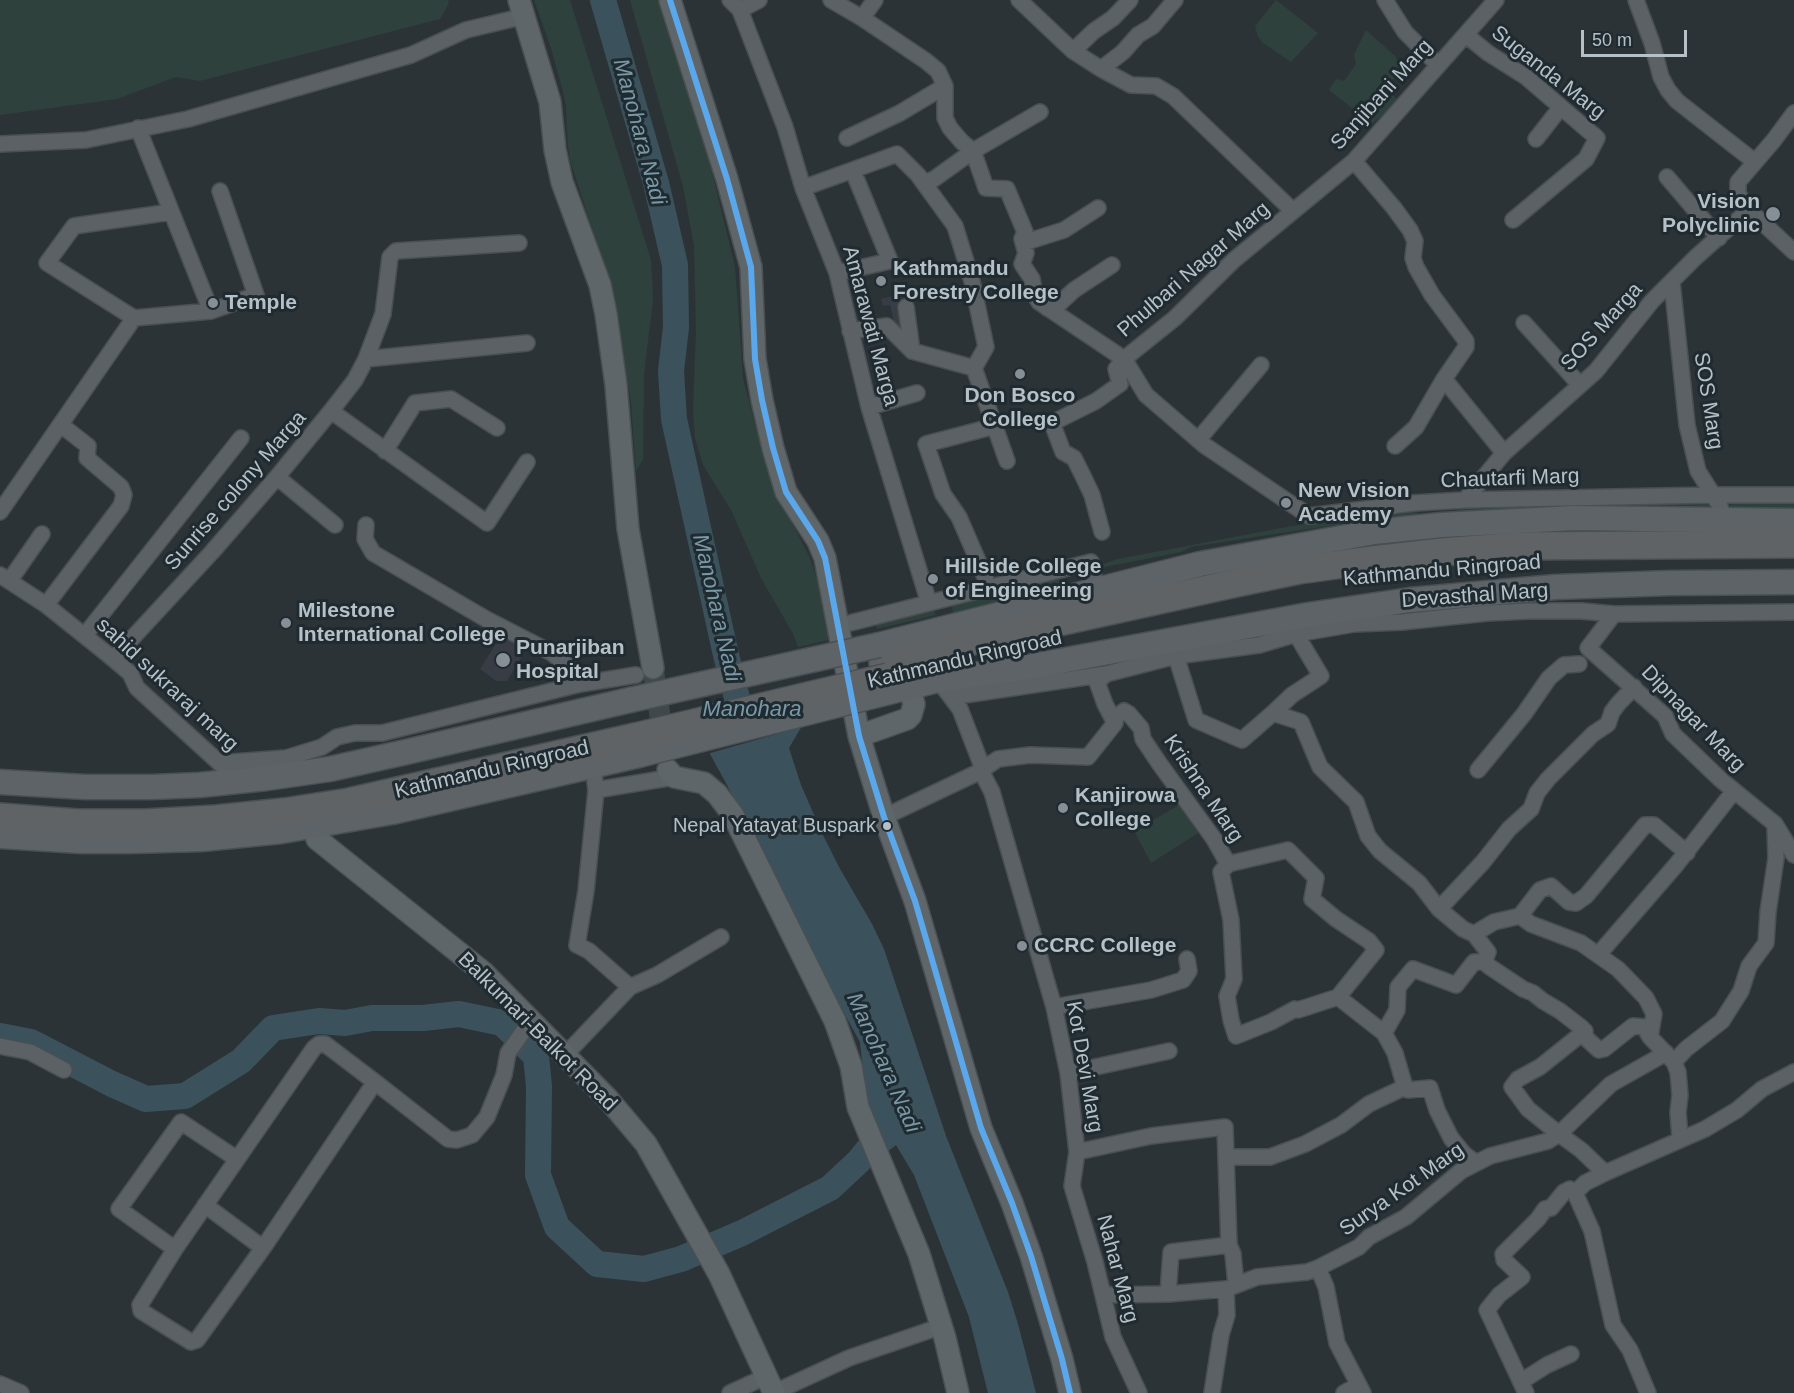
<!DOCTYPE html>
<style>
body{margin:0}
#map{position:relative;width:1794px;height:1393px;overflow:hidden;background:#2c3337;font-family:Arial,sans-serif}
canvas{display:block}
.scale{position:absolute;left:1581px;top:30px;width:106px;height:27px;box-sizing:border-box;border:3px solid #b6c1c7;border-top:0;padding-left:8px;font-size:18px;line-height:21px;white-space:nowrap;color:#b6c1c7;-webkit-text-stroke:4px #1f2b31;paint-order:stroke}
</style>
<div id="map">
<canvas width="1794" height="1393"></canvas>
<div class="scale">50 m</div>
</div>
<script>
const context = document.querySelector('canvas').getContext('2d');
context.lineJoin = 'round';
function paint(path, color) {
  context.fillStyle = color;
  context.fill(path, 'evenodd');
}
function shape(rows) {
  const path = new Path2D();
  for (const r of rows) {
    path.moveTo(r[0], r[1]);
    for (let i = 2; i < r.length; i += 2) path.lineTo(r[i], r[i + 1]);
  }
  return path;
}
function trace(path, color, width, dash) {
  context.strokeStyle = color;
  context.lineWidth = width;
  context.lineCap = dash ? 'butt' : 'round';
  context.setLineDash(dash || []);
  context.stroke(path);
}
function label(font, color, halo, rows, align = 'center') {
  context.font = font + ' Arial,sans-serif';
  context.lineWidth = 6;
  context.setLineDash([]);
  context.textBaseline = 'middle';
  context.strokeStyle = halo;
  context.fillStyle = color;
  for (const [text, x, y, turn = 0] of rows) {
    context.save();
    context.translate(x, y);
    context.rotate((+turn || 0) * Math.PI / 180);
    context.textAlign = isNaN(turn) ? turn : align;
    if (halo) context.strokeText(text, 0, 0);
    context.fillText(text, 0, 0);
    context.restore();
  }
}
paint(shape([
 [900,294,908,326,896,329,890,305,883,306,881,299],
 [508,625,525,651,507,681,496,681,480,669]
]), '#383c44');
paint(shape([
 [0,0,448,0,449,3,440,19,200,81,176,77,117,99,0,115],
 [534,0,570,0,651,260,653,300,644,374,643,459,636,471,631,403,615,300,570,160,568,147,566,106,563,92,551,48],
 [630,0,663,0,708,155,735,267,743,378,763,455,782,503,810,558,837,638,798,647,793,634,761,578,731,510,703,465,695,438,693,412,696,332,694,246,683,186],
 [1276,0,1318,33,1291,62,1263,43,1258,37,1255,26],
 [1366,30,1395,56,1403,70,1385,87,1399,101,1372,124,1329,90,1336,79,1344,81,1356,64,1354,55],
 [1732,499,1794,499,1794,509,1729,509],
 [1706,501,1711,509,1458,513,1457,509,1457,507],
 [1414,510,1417,511,1420,517,1350,523,1261,536,1191,547,1181,552,1100,568,1097,566,1118,559,1292,526],
 [1068,575,1059,588,953,613,951,604],
 [934,608,936,615,877,629,875,621],
 [1186,801,1206,828,1151,863,1134,831]
]), '#2e413c');
paint(shape([
 [693,672,813,707,789,748,801,785,822,833,839,867,872,924,884,949,946,1136,1008,1292,1018,1324,1036,1393,988,1393,969,1317,914,1175,896,1145,887,1152,866,1098,860,1042,783,903,727,785,710,754]
]), '#3b525c');
paint(shape([
 [801,647,816,707,805,726,707,754,690,672]
]), '#2c3337');
trace(shape([
 [603,0,656,183,675,265,676,327,671,371,674,419,726,655,737,698],
 [0,1036,31,1042,112,1084,146,1099,185,1096,241,1061,273,1028,319,1021,345,1023,372,1018,423,1018,459,1014,502,1023,536,1056,539,1086,538,1175,557,1227,597,1264,644,1269,681,1259,742,1233,830,1188,859,1161,880,1135,885,1123]
]), '#3b525c', 26);
trace(shape([
 [653,668,664,744]
]), '#41484d', 21, [21, 10]);
const street = shape([
 [730,0,740,10,785,127,803,188,837,273,869,407,929,603],
 [831,0,862,18,875,0],
 [1019,0,1073,51,1101,69,1131,85,1156,86,1173,96,1293,211],
 [1385,0,1405,32,1438,65],
 [1636,0,1652,43,1661,77,1668,90,1677,101,1755,162],
 [740,10,759,0],
 [862,18,926,61,938,71,945,86,945,118,950,128,962,142,973,151,986,188,1007,189,1025,232,1022,239,1026,253,1022,264,1032,279,1035,295,1039,302,1124,359,1146,395,1204,445,1309,516,1414,503,1465,500,1713,495,1794,495],
 [1466,35,1488,53,1526,77,1597,138,1586,159,1513,220],
 [1073,51,1094,31,1113,18,1130,0],
 [1101,69,1123,52,1138,35,1153,26,1175,0],
 [1794,113,1774,140,1738,182,1738,193,1743,203,1749,210,1794,252],
 [138,128,211,311],
 [847,138,900,113,945,86],
 [1536,139,1561,107],
 [0,144,86,140,188,119,411,55,466,30,525,16],
 [1354,161,1394,208,1410,230,1415,241,1413,258,1416,267,1432,295,1466,341,1466,347,1444,379],
 [1667,177,1719,238],
 [924,183,934,179,973,151,1040,112],
 [803,188,897,154,918,175,955,226,972,281,986,347,974,368],
 [1023,243,1064,230,1098,208],
 [837,273,890,261,853,171],
 [1672,282,1687,425,1698,471,1720,506,1723,520],
 [906,307,912,351],
 [1047,308,1060,303,1074,290,1112,265],
 [134,318,211,311,256,295,220,191],
 [1524,323,1580,385],
 [850,331,887,326,912,351,974,368],
 [366,359,527,343],
 [974,368,1007,461],
 [869,407,917,393],
 [331,411,355,380,366,359,383,314,390,257,396,251,519,243],
 [1198,440,1261,365],
 [1395,446,1416,427,1444,379,1504,453],
 [385,451,415,403,451,399,497,428],
 [277,477,335,525],
 [1465,500,1504,453,1596,371,1652,301,1696,257,1749,210],
 [0,512,134,318,47,263,74,226,171,212],
 [366,525,365,539,373,553,486,619,552,653,570,668,580,684],
 [1102,532,1092,495,1083,476,1074,458,1063,452,1052,423,1096,401,1120,384,1116,369,1124,359,1175,318,1234,260,1354,161,1496,0],
 [0,575,46,605,106,653,130,673,137,688,225,768],
 [10,580,42,534],
 [988,590,985,577,959,517,943,494,926,444,995,426],
 [46,605,121,506,124,495,121,487,87,458,88,446,61,425],
 [1614,614,1588,648,1665,716,1673,734,1721,780,1775,824,1794,855],
 [838,626,1091,562,1097,592],
 [85,635,241,438],
 [1176,656,1196,720,1242,740,1273,713,1301,722,1320,767,1356,802,1368,836,1380,851,1419,883,1439,909,1463,929,1474,934,1488,952,1484,962,1490,967,1523,989,1533,993,1543,1001,1560,1011,1582,1028,1587,1039,1599,1050,1604,1049,1633,1026,1644,1027,1650,1037,1674,1062,1678,1072,1680,1095,1678,1112,1680,1138],
 [113,659,212,552,277,477,331,411,487,523,527,462],
 [938,680,960,709,983,769,981,771,992,792,1054,1007,1068,1073,1077,1152,1151,1136,1225,1127,1229,1245,1171,1252,1168,1294],
 [951,697,1106,674,1176,656,1259,645,1296,634,1354,624,1402,622,1487,613,1528,611,1582,611,1614,614,1794,612],
 [1273,713,1292,695,1321,676,1296,634],
 [1113,719,1124,711,1129,714,1141,728,1143,739,1159,763,1214,839,1228,864,1288,850,1316,878,1312,899,1336,919,1369,941,1376,950,1338,997],
 [219,763,286,758,322,747,337,737,355,733,382,733,580,684,636,675],
 [593,765,596,790,586,891,577,945,589,951,630,987],
 [983,769,998,759,1030,755,1088,757,1115,723,1105,704,1097,682,1106,674],
 [1478,770,1524,714,1549,678,1564,665,1579,664],
 [596,790,674,777],
 [884,817,981,771],
 [1439,909,1483,862,1509,829,1531,809,1537,793,1548,779,1593,734,1608,724,1612,712,1618,704,1634,687],
 [1520,916,1540,890,1551,886,1569,902,1576,903,1586,896,1645,825,1654,825,1687,853],
 [1474,934,1494,922,1520,916,1531,924,1581,943,1598,955,1676,865,1734,791],
 [1598,955,1618,969,1646,998,1654,1014,1650,1037],
 [1054,1007,1151,990,1183,980,1189,971,1187,959],
 [1585,1031,1540,1067,1518,1079,1512,1087,1528,1109,1559,1134,1611,1084,1666,1053],
 [1384,1033,1397,1010,1398,987,1413,969,1456,985,1474,962,1484,962],
 [0,1046,30,1052,64,1070],
 [565,1055,630,987,657,975,721,937],
 [1674,1062,1686,1049,1722,1021,1741,991,1749,966,1766,943,1768,912,1776,858,1775,827],
 [1068,1073,1169,1051],
 [375,1082,263,1248,197,1340,191,1342,141,1311,140,1305,175,1249,314,1048,319,1044,325,1044,375,1082,448,1139,457,1140,472,1135,487,1117,504,1075,508,1053,530,1022],
 [1405,1087,1408,1090,1430,1088,1437,1110,1451,1138,1464,1154,1472,1160,1479,1162],
 [1077,1152,1072,1186,1095,1262,1113,1337,1139,1393],
 [1226,1160,1235,1157,1270,1157,1305,1144,1341,1125,1369,1104,1405,1087,1395,1053,1384,1033,1338,997,1298,1010,1295,1009,1271,1022,1236,1036,1231,1020,1227,996,1234,979,1231,920,1221,872,1228,864],
 [1605,1173,1585,1183,1575,1193,1592,1231,1613,1325,1630,1350,1648,1393],
 [205,1205,263,1248],
 [1229,1245,1233,1254,1236,1285],
 [175,1249,119,1209,181,1122,237,1159],
 [1318,1268,1326,1287,1337,1343,1363,1393],
 [1103,1295,1168,1294,1226,1289,1257,1277,1307,1272,1318,1268,1359,1247,1369,1237,1406,1217,1461,1171,1490,1156,1548,1141,1559,1134,1581,1150,1605,1173,1705,1129,1737,1110,1762,1089,1794,1072],
 [1522,1381,1547,1365,1571,1354],
 [0,1384,21,1393],
 [730,1393,765,1377],
 [773,1393,849,1358,942,1326],
 [1212,1393,1221,1335,1227,1315,1226,1289],
 [1344,1393,1358,1385],
 [1526,1393,1487,1310,1499,1295,1522,1277,1504,1260,1503,1254,1538,1219,1545,1209,1551,1208,1564,1192,1570,1189,1575,1193]
]);
const secondary = shape([
 [519,0,550,102,555,150,562,182,600,285,606,314,616,385,628,529,653,668],
 [670,0,727,179,751,267,755,359,762,400,773,448,786,492,818,541,825,558,859,736,884,817,915,901,981,1128,1012,1203,1031,1256,1062,1359,1070,1393],
 [859,736,907,719,911,715,914,704,909,686],
 [668,770,674,777,704,783,717,794,733,815,835,1021,851,1066,858,1107,919,1254,945,1338,958,1393],
 [313,827,317,839,483,972,608,1099,646,1144,719,1274,774,1393]
]);
const primary = shape([
 [879,645,1200,564,1374,532,1442,525,1574,518,1794,521],
 [889,692,938,680,1028,667,1308,615,1410,600,1555,587,1670,583,1794,582],
 [0,782,85,787,152,787,200,785,267,778,330,769,406,752,630,700],
 [0,836,81,841,130,841,202,839,282,831,392,812,639,755]
]);
const highway = shape([
 [883,663,977,640,1236,583,1299,570,1372,560,1442,552,1519,546,1794,544],
 [0,817,78,823,145,823,216,819,284,812,349,802,635,737]
]);
trace(street, '#4a4f52', 18);
trace(secondary, '#4a4f52', 24);
trace(primary, '#495054', 27);
trace(highway, '#484f53', 30);
trace(street, '#5b6165', 15);
trace(secondary, '#5f6669', 21);
trace(primary, '#5d6367', 24);
trace(highway, '#606365', 27);
const primaryBridge = shape([
 [630,700,879,645],
 [639,755,889,692]
]);
const highwayBridge = shape([
 [635,737,888,677]
]);
trace(primaryBridge, '#495054', 27, []);
trace(highwayBridge, '#484f53', 30, []);
trace(primaryBridge, '#5d6367', 24);
trace(highwayBridge, '#606365', 27);
trace(shape([
 [670,0,727,179,751,267,755,359,762,400,773,448,786,492,818,541,825,558,859,736,884,817,915,901,981,1128,1012,1203,1031,1256,1062,1359,1070,1393]
]), '#5aa8eb', 6);
for (const [x, y, r, color] of [
 [1773,214,8,"#868f95"],
 [881,281,6,"#868f95"],
 [213,303,6,"#868f95"],
 [1020,374,6,"#868f95"],
 [1286,503,6,"#868f95"],
 [933,579,6,"#868f95"],
 [286,623,6,"#868f95"],
 [503,660,8,"#868f95"],
 [1063,808,6,"#868f95"],
 [887,826,5,"#b6c1c7"],
 [1022,946,6,"#868f95"]
]) {
  const dot = new Path2D();
  dot.arc(x, y, r, 0, 2 * Math.PI);
  context.fillStyle = color;
  context.fill(dot);
  trace(dot, '#1f2b31', 2);
}
label('20px', '#b6c1c7', '#1f2b31', [
 ["Nepal Yatayat Buspark",876,826]
], 'right');
label('21px', '#b6c1c7', '#1f2b31', [
 ["Suganda Marg",1548,73,38],
 ["Sanjibani Marg",1382,95,-48],
 ["Phulbari Nagar Marg",1194,270,-41],
 ["Amarawati Marga",870,326,75],
 ["SOS Marga",1602,327,-48],
 ["SOS Marg",1708,401,81],
 ["Chautarfi Marg",1510,479,-2],
 ["Sunrise colony Marga",236,491,-49],
 ["Kathmandu Ringroad",1442,571,-5],
 ["Devasthal Marg",1475,596,-4],
 ["Kathmandu Ringroad",965,660,-13],
 ["sahid sukraraj marg",167,685,43],
 ["Dipnagar Marg",1693,719,46],
 ["Kathmandu Ringroad",492,770,-13],
 ["Krishna Marg",1203,789,56],
 ["Balkumari-Balkot Road",537,1032,45],
 ["Kot Devi Marg",1084,1067,80],
 ["Surya Kot Marg",1402,1190,-35],
 ["Nahar Marg",1117,1269,75]
]);
label('bold 21px', '#b6c1c7', '#1f2b31', [
 ["Vision",1760,202,"right"],
 ["Polyclinic",1760,226,"right"],
 ["Kathmandu",893,269],
 ["Forestry College",893,293],
 ["Temple",225,303],
 ["Don Bosco",1020,396,"center"],
 ["College",1020,420,"center"],
 ["New Vision",1298,491],
 ["Academy",1298,515],
 ["Hillside College",945,567],
 ["of Engineering",945,591],
 ["Milestone",298,611],
 ["International College",298,635],
 ["Punarjiban",516,648],
 ["Hospital",516,672],
 ["Kanjirowa",1075,796],
 ["College",1075,820],
 ["CCRC College",1034,946]
], 'left');
label('italic 22px', '#7a99a7', '#1f2b31', [
 ["Manohara Nadi",639,132,75],
 ["Manohara Nadi",716,608,77],
 ["Manohara",752,710],
 ["Manohara Nadi",883,1063,66]
]);
</script>
